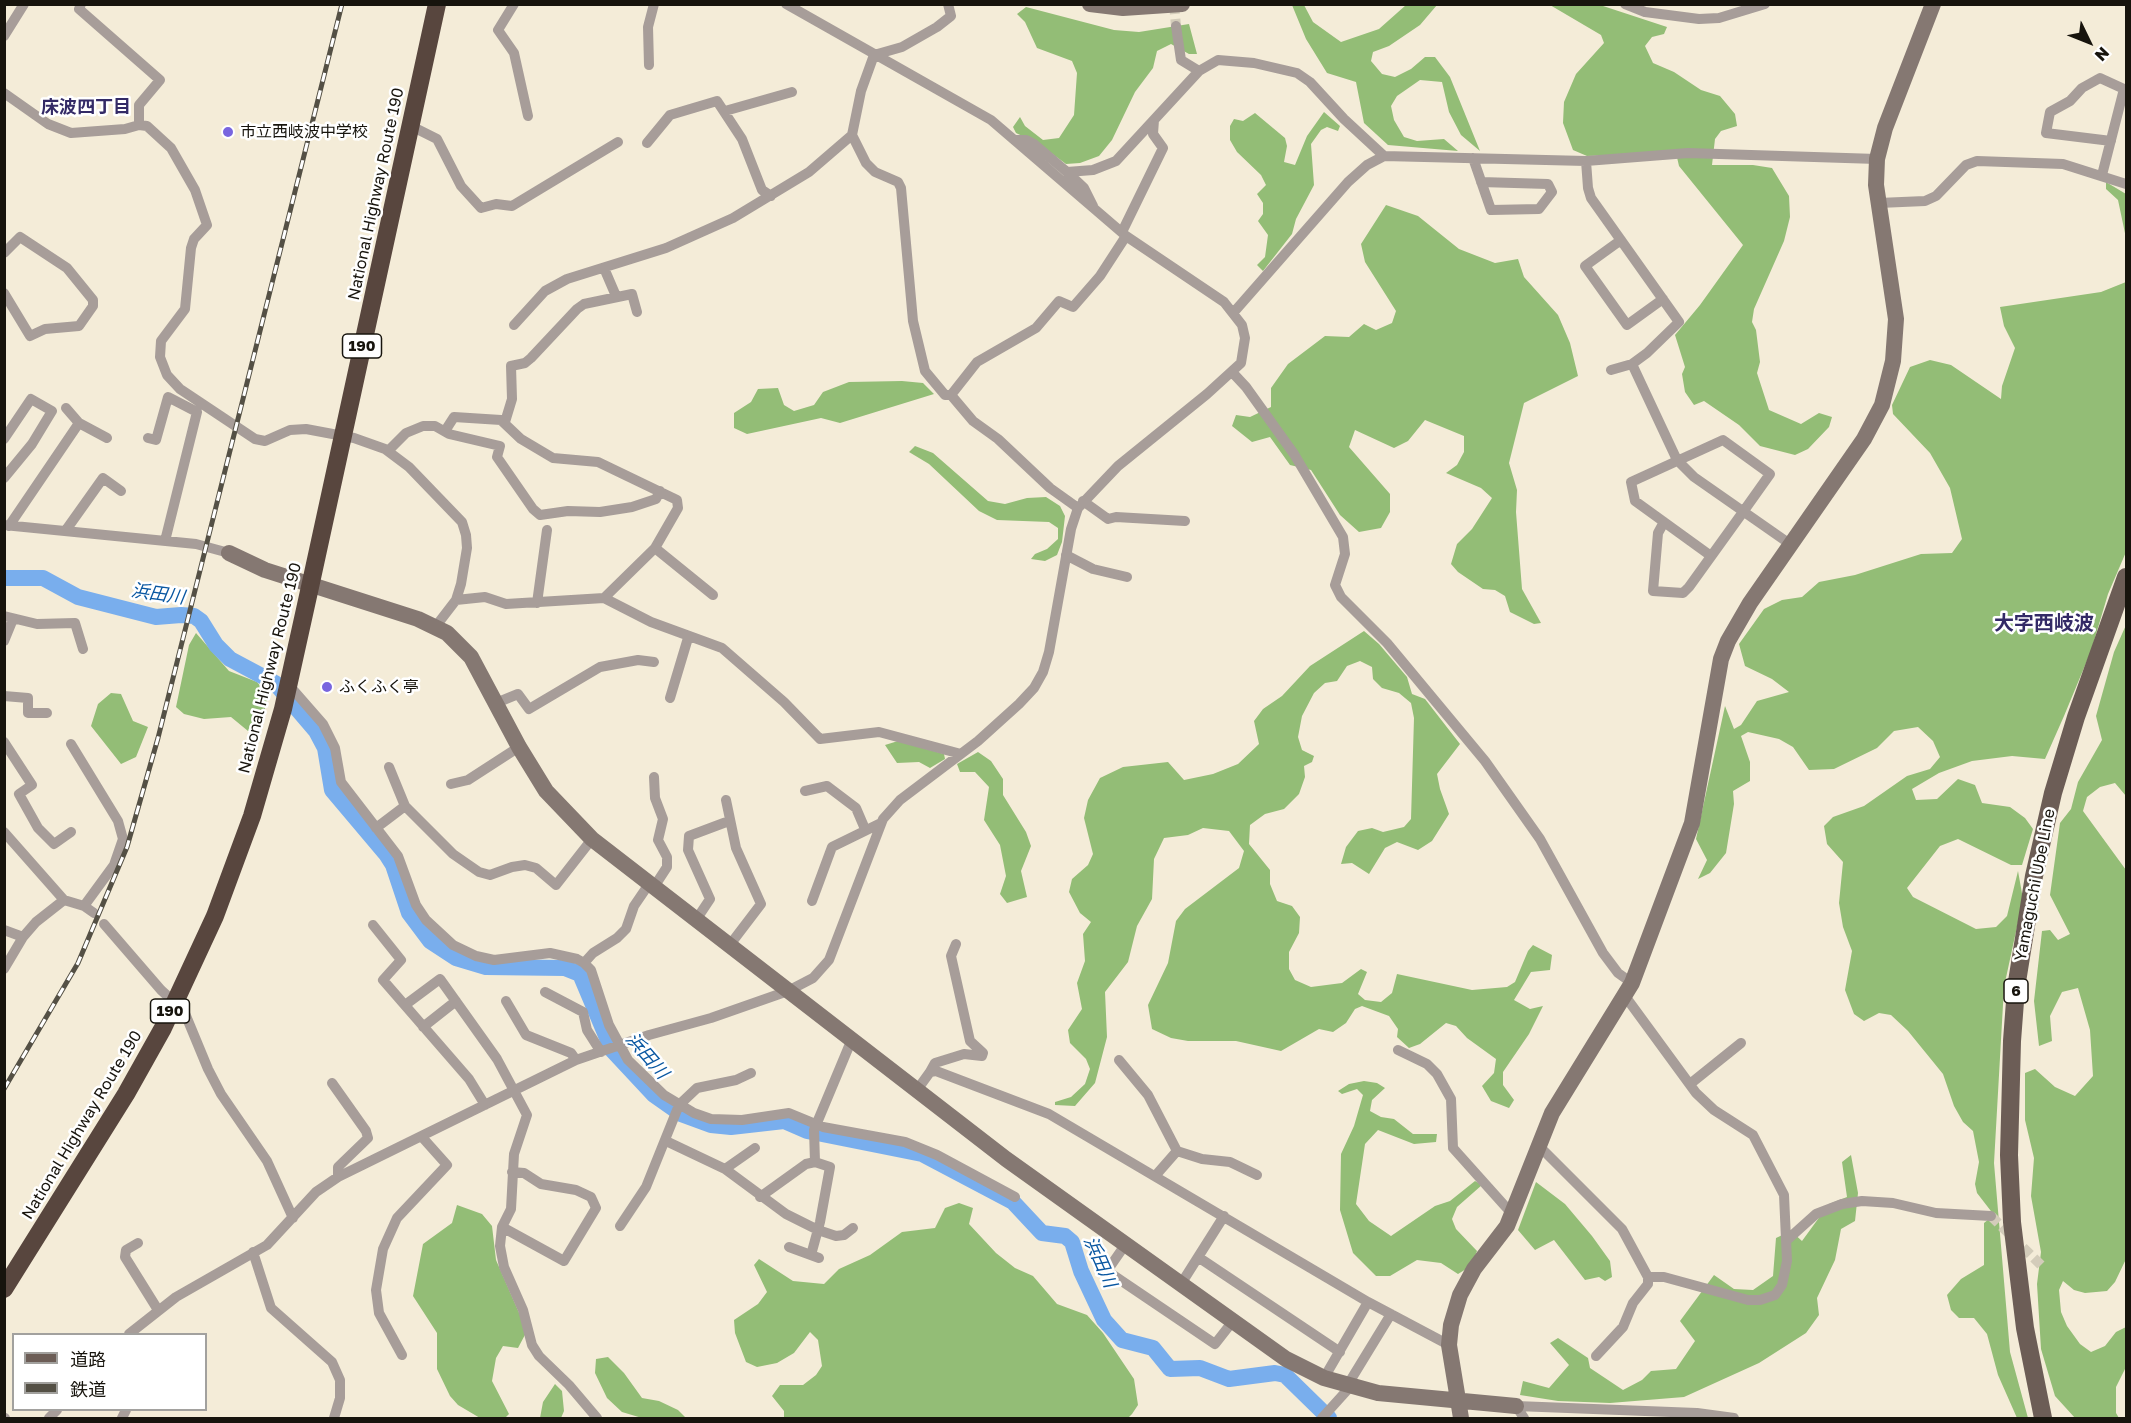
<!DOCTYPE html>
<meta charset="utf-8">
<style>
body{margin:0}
#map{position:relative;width:2131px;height:1423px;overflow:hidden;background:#f4ecd8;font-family:"Golos Text","Noto Sans JP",sans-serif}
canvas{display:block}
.frame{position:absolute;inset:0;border:6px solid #17140d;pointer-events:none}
.legend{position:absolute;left:12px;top:1333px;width:195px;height:78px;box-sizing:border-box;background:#fff;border:2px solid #a2a19e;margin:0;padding:8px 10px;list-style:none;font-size:18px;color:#17140d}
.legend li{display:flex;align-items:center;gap:12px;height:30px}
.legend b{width:30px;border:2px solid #a2a19e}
.north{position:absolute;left:2059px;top:12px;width:60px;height:60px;-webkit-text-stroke:4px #fff;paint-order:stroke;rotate:133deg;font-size:16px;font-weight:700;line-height:24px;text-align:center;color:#17140d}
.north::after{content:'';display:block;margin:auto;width:21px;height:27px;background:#17140d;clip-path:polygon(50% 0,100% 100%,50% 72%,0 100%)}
</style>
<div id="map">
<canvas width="2131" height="1423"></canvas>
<div class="frame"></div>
<ul class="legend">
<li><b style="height:8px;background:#6c5d56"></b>道路</li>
<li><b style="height:8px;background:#545045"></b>鉄道</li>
</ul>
<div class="north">N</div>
</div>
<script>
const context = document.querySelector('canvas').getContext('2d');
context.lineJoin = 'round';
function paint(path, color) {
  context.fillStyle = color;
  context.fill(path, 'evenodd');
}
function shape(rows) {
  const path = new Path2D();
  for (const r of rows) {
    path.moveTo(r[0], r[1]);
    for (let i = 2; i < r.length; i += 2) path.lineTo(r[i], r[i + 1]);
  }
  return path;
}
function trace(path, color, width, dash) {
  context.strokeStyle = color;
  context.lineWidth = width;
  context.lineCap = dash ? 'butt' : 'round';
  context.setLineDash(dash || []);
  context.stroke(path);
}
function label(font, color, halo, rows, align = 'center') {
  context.font = font + ' "Golos Text","Noto Sans JP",sans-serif';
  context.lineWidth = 5;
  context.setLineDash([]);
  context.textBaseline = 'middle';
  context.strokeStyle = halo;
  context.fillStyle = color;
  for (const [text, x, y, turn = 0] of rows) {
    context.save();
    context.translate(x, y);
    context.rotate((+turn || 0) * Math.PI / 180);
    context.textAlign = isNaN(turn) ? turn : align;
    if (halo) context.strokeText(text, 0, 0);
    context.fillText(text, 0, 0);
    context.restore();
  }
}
paint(shape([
 [1292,5,1304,5,1313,22,1341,42,1379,29,1406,5,1437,5,1420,25,1389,46,1373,52,1371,61,1382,74,1395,77,1411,69,1425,57,1435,57,1450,77,1480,151,1461,135,1449,112,1442,82,1420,80,1397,96,1391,106,1394,120,1404,137,1417,141,1444,139,1458,151,1388,145,1364,123,1356,82,1327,73,1306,39],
 [1550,5,1600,5,1667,27,1664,34,1652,37,1645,46,1653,63,1674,72,1701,90,1720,96,1735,114,1737,126,1721,131,1715,139,1712,165,1753,165,1772,168,1789,196,1790,217,1784,241,1754,309,1752,322,1756,330,1760,362,1757,373,1769,410,1801,424,1819,413,1832,417,1829,427,1808,449,1795,455,1760,446,1739,425,1704,401,1694,405,1685,392,1682,374,1685,367,1675,335,1700,305,1743,245,1679,166,1676,153,1587,156,1573,150,1563,123,1564,102,1576,74,1604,43,1601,35],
 [1026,7,1114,30,1139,32,1189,24,1197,54,1189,54,1171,44,1157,51,1153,68,1135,92,1112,140,1099,156,1080,163,1066,164,1039,144,1016,133,1013,127,1020,117,1025,126,1043,140,1059,138,1074,115,1077,73,1072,61,1037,48,1025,22,1017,14],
 [1324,112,1340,126,1338,131,1327,127,1321,130,1311,144,1314,185,1296,219,1292,234,1263,271,1257,265,1265,257,1268,235,1258,221,1263,214,1263,203,1257,194,1266,185,1261,175,1237,152,1230,140,1230,126,1234,119,1243,121,1255,113,1285,138,1287,146,1284,162,1295,165,1307,136],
 [2106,182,2126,194,2126,238,2118,200,2106,189],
 [1386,205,1418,216,1459,249,1495,263,1518,259,1524,277,1558,315,1570,343,1578,376,1524,403,1509,463,1517,490,1516,512,1522,589,1541,623,1534,624,1510,612,1505,596,1495,590,1483,589,1458,572,1451,564,1457,544,1472,529,1492,498,1481,488,1446,473,1457,465,1464,452,1464,436,1425,420,1408,441,1394,448,1355,430,1349,447,1390,494,1390,512,1381,528,1359,532,1340,515,1311,470,1290,465,1270,437,1252,442,1232,426,1236,415,1250,417,1271,407,1271,388,1288,364,1325,336,1349,337,1364,324,1376,330,1392,323,1396,311,1365,262,1361,244],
 [2126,282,2126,552,2108,594,2091,651,2064,716,2045,759,2012,756,1972,761,1939,773,1912,789,1916,800,1937,799,1958,779,1975,785,1982,803,2010,807,2025,818,2033,829,2022,865,2011,865,1958,839,1940,846,1907,888,1913,897,1976,929,1996,927,2007,916,2018,871,2023,899,2004,987,1994,1163,2010,1352,2028,1418,2017,1418,1998,1375,1987,1334,1974,1318,1959,1318,1951,1310,1947,1295,1961,1279,1984,1265,1984,1223,1994,1215,1977,1193,1975,1184,1979,1162,1973,1131,1963,1122,1954,1106,1943,1074,1908,1031,1891,1015,1879,1013,1864,1021,1854,1014,1845,990,1852,951,1843,927,1839,903,1843,862,1827,844,1824,826,1833,817,1864,806,1907,776,1930,769,1940,757,1933,741,1918,727,1894,731,1877,748,1834,769,1809,770,1793,747,1779,739,1748,732,1741,736,1750,762,1750,781,1733,791,1734,804,1726,853,1710,873,1698,879,1707,860,1696,839,1725,706,1734,729,1741,725,1757,701,1789,692,1772,679,1745,666,1739,644,1764,609,1782,600,1802,597,1819,582,1855,575,1921,554,1952,553,1962,539,1950,488,1930,453,1893,414,1892,405,1910,367,1930,360,1951,365,2001,399,2002,386,2015,348,2004,326,2000,307,2101,292],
 [902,381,923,383,934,394,840,423,821,418,747,434,734,428,734,413,751,402,758,389,778,388,784,405,794,411,814,405,823,392,849,382],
 [915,446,933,453,988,501,1005,504,1027,498,1046,497,1060,506,1065,516,1062,542,1057,555,1045,561,1031,559,1035,554,1047,549,1058,539,1058,528,1049,522,997,520,979,511,929,464,909,452],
 [2126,625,2126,796,2115,783,2100,787,2087,797,2083,811,2126,870,2126,1259,2115,1282,2107,1291,2085,1293,2074,1290,2063,1281,2059,1290,2061,1312,2067,1326,2080,1344,2091,1352,2105,1346,2116,1332,2126,1327,2126,1367,2116,1387,2116,1413,2119,1418,2075,1418,2055,1396,2041,1349,2037,1284,2041,1252,2031,1196,2034,1158,2025,1120,2025,1073,2035,1069,2055,1087,2075,1096,2093,1076,2090,1030,2078,988,2062,992,2050,1016,2052,1041,2039,1046,2034,1001,2042,931,2050,930,2058,940,2070,934,2050,895,2060,823,2071,809,2078,782,2102,740,2096,716,2114,652],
 [1364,631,1379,644,1407,677,1412,694,1425,699,1460,744,1437,774,1440,789,1449,814,1432,841,1418,850,1397,842,1385,848,1369,874,1352,863,1341,864,1346,847,1358,831,1372,828,1383,832,1404,827,1411,819,1414,718,1411,703,1399,693,1382,688,1373,679,1372,667,1360,661,1347,666,1337,681,1325,683,1314,693,1302,716,1298,737,1302,750,1314,756,1312,762,1304,766,1305,777,1299,794,1284,809,1265,814,1250,825,1249,844,1270,870,1270,884,1277,901,1292,906,1300,917,1299,933,1289,952,1289,969,1295,980,1311,987,1342,983,1361,969,1367,972,1358,994,1365,1000,1381,1002,1392,993,1397,974,1472,990,1507,987,1515,982,1528,951,1533,945,1552,955,1550,970,1531,972,1514,1000,1530,1009,1543,1006,1529,1034,1503,1072,1503,1085,1514,1100,1509,1108,1491,1101,1482,1086,1494,1073,1496,1059,1467,1038,1456,1026,1446,1023,1420,1044,1409,1048,1397,1037,1398,1029,1389,1016,1362,1006,1355,1009,1346,1023,1333,1032,1319,1029,1281,1051,1236,1041,1188,1041,1171,1038,1152,1029,1148,1005,1168,963,1176,921,1185,909,1239,868,1244,851,1229,831,1203,828,1188,835,1164,838,1154,859,1152,899,1137,926,1128,962,1105,992,1107,1037,1095,1083,1075,1106,1055,1105,1055,1102,1071,1097,1085,1084,1090,1069,1086,1059,1070,1043,1068,1030,1082,1009,1077,983,1085,961,1083,934,1091,922,1080,913,1069,892,1072,879,1088,865,1093,854,1084,818,1088,800,1100,778,1123,767,1168,762,1184,780,1213,774,1238,764,1259,744,1254,721,1263,709,1282,696,1310,666],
 [196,633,229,671,257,682,268,695,260,731,248,731,231,717,204,719,184,714,176,707,189,645],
 [111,693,121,694,133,721,148,727,136,757,121,764,91,726,98,704],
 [898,741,944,754,945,759,930,768,919,762,897,763,885,745],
 [978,752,991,761,1003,779,1003,795,1026,832,1031,846,1021,871,1027,897,1007,903,1000,894,1006,876,1000,845,984,820,989,787,975,772,960,772,957,764],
 [1364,1081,1377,1083,1385,1088,1372,1100,1370,1111,1381,1117,1394,1119,1413,1134,1437,1134,1436,1142,1414,1144,1378,1130,1365,1144,1356,1204,1369,1221,1391,1236,1435,1206,1450,1201,1475,1181,1482,1185,1457,1207,1452,1219,1456,1229,1477,1251,1471,1266,1458,1274,1441,1263,1417,1260,1390,1276,1376,1276,1353,1253,1340,1210,1341,1154,1354,1126,1363,1095,1357,1089,1342,1094,1338,1091,1349,1084],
 [1851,1155,1858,1193,1855,1221,1841,1229,1835,1260,1817,1298,1819,1315,1806,1333,1759,1363,1684,1397,1610,1403,1558,1401,1520,1395,1523,1381,1549,1388,1569,1365,1550,1343,1558,1338,1588,1358,1590,1368,1623,1390,1642,1380,1651,1371,1676,1369,1695,1341,1680,1321,1714,1275,1734,1289,1753,1290,1773,1276,1776,1238,1791,1231,1802,1241,1829,1204,1847,1197,1842,1162],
 [1536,1182,1565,1204,1592,1236,1610,1261,1612,1277,1605,1281,1599,1277,1585,1280,1554,1240,1535,1250,1518,1230],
 [959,1203,973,1208,969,1224,996,1253,1015,1268,1033,1276,1057,1304,1087,1315,1103,1333,1134,1379,1138,1405,1132,1414,1128,1418,784,1418,784,1411,772,1396,780,1385,803,1385,816,1375,822,1366,818,1340,810,1332,794,1353,777,1363,757,1367,746,1362,735,1333,734,1320,758,1304,767,1292,754,1265,759,1259,793,1281,824,1284,839,1269,870,1255,902,1232,935,1228,945,1208],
 [457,1205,482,1214,492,1226,496,1260,527,1331,518,1348,503,1346,496,1358,492,1381,509,1414,505,1418,480,1418,458,1405,450,1396,437,1369,437,1333,413,1296,423,1244,452,1223],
 [608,1357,624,1373,642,1398,659,1401,678,1410,686,1418,642,1418,622,1412,607,1398,595,1373,596,1359],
 [555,1384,562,1391,564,1411,561,1418,540,1418,543,1402]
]), '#93bd76');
trace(shape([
 [4,578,43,578,78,597,156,617,181,615,194,616,201,621,216,645,230,659,275,683,316,731,325,748,332,790,386,854,393,865,409,913,430,941,456,958,486,967,565,968,580,974,612,1050,654,1095,681,1114,711,1125,731,1127,784,1121,807,1131,922,1154,1013,1202,1042,1233,1065,1236,1072,1242,1081,1271,1104,1320,1122,1340,1153,1348,1170,1369,1200,1368,1229,1379,1275,1373,1285,1375,1329,1418]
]), '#79aeed', 16);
trace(shape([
 [1174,4,1176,26],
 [1991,1216,2043,1267]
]), '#d3ccba', 10, [10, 5]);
trace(shape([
 [81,4,79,9,160,80,139,105,139,125],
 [514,4,498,30,514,53,528,116],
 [948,4,951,16,937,27,902,47,874,55,861,91,852,135,866,163,875,172,898,182,901,188,913,321,925,371,945,395,951,395,973,421,998,439,1050,488,1078,508],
 [1625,4,1645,12,1699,19,1719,18,1765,4],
 [1176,26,1181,60,1199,71],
 [4,36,24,4],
 [649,65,648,27,654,4],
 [4,93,48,124,71,133,125,129,139,125,147,126,171,148,195,190,207,225,194,239,191,248,185,309,161,341,160,357,167,375,180,389,255,439,265,441,290,430,306,429,354,438,385,449,409,467,462,522,466,535,467,548,461,584,456,600,436,626],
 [725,111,792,92],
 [411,126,437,139,461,186,481,208,496,204,512,206,618,142],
 [1015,140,1026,140,1034,144,1067,172,1084,188,1093,206],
 [647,143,670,115,717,101,742,139,762,190,771,196],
 [1473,158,1491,210,1539,209,1552,192,1548,184,1481,182],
 [1586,161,1588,188,1591,198,1679,322,1647,353,1632,364,1611,370],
 [1067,172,1093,170,1116,161,1199,71,1218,60,1254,63,1297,73,1310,82,1344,119,1384,156],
 [2102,175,2124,89,2100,78,2082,88,2070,101,2050,112,2046,133,2111,141],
 [1879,203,1925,201,1936,196,1966,165,1977,161,2063,164,2126,184],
 [1122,232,1163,148,1153,134,1154,120],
 [1621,240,1585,266,1627,325,1663,299],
 [4,253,20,237,67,268,93,300,93,306,79,326,45,329,30,336,4,293],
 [604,268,616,296],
 [1234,312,1348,182,1367,165,1384,156,1586,161,1688,153,1877,159],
 [514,325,545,291,567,279,666,248,733,218,809,172,852,135],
 [1632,364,1677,460,1694,477,1790,544],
 [1232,372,1246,387,1294,454,1343,537,1345,554,1335,585,1341,597,1387,643,1485,761,1540,839,1603,953,1618,973,1632,983],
 [951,395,977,362,1036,328,1059,301,1073,307,1100,276,1126,236],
 [66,408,79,423,107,438],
 [505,422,512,399,511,366,525,363,531,358,577,309,584,304,632,294,637,312],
 [445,431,454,417,501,420,521,439,553,458,598,462,677,500,678,508,655,548,604,598],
 [148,438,156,440,168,397,197,412,165,541],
 [4,439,31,399,52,411,32,444,4,478],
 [388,451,406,433,423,426,435,426,449,434,500,446,497,457,533,509,540,515,568,511,600,512,632,507,656,499,660,491],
 [1083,501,1108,519,1116,517,1185,521],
 [1664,522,1658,533,1653,591,1683,593,1689,587,1743,512,1770,474,1723,440,1631,482,1635,501,1711,556],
 [4,525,196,544,229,553],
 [9,526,79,423],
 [66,530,103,478,121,491],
 [655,548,713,595],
 [1066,555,1093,569,1127,577],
 [456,600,485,597,506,604,604,598,651,622,722,648,784,702,820,739,879,732,961,754],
 [537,603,547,530],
 [4,616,37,624,75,623,83,649],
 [4,641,13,619],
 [288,684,323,724,335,748,341,782,398,856,416,905,426,920,453,945,476,956,494,960,550,953,577,959,584,963,591,970,609,1025,628,1060,664,1095,694,1113,711,1119,742,1120,789,1113,823,1127,905,1142,937,1155,1015,1197],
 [4,696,28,698,28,713,47,713],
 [670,698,688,638],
 [496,703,518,694,529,709,600,667,638,660,654,662],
 [4,742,32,785,19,794,38,828,54,844,71,832],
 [71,744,118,821,123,839,114,865,84,906],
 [389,767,405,806,453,854,479,872,490,875,512,867,525,865,536,868,556,885,592,839],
 [654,777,655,798,663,819,658,840,667,857,667,867,654,887],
 [451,784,468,780,519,747],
 [805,791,827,786,856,808,865,829],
 [726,800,736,848,761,904,729,946],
 [376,828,405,806],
 [4,832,64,900,84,906,94,913],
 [812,901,832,847,881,823],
 [696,920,710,899,688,850,689,836,729,821],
 [104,924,161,990,184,1011,208,1069,221,1094,267,1161,293,1218],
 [373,925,401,960,383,980,469,1079,485,1105],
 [4,930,23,937],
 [584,963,593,953,617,938,626,929,634,906,649,884],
 [4,969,23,937,36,922,64,900],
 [545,992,583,1012,587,1030,601,1052],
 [1625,996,1696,1093,1714,1110,1753,1135,1784,1195,1787,1261,1782,1285,1775,1295,1760,1300,1748,1300,1664,1277,1648,1277],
 [506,1001,526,1035,571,1053,576,1060],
 [405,1005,440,979,497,1059,527,1115,514,1154,511,1209,502,1227,500,1246,504,1267,523,1310,532,1345,539,1356,569,1385,597,1418],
 [423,1027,456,1001],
 [1398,1050,1427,1064,1437,1074,1451,1099,1453,1148,1513,1215],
 [1119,1060,1148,1095,1177,1151,1156,1175],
 [930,1072,935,1063,964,1054,982,1056,983,1053,970,1041,951,956,956,944],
 [332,1083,366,1131,368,1138,338,1167,338,1177],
 [1690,1084,1741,1043],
 [917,1090,930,1072,936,1071,1049,1114,1368,1302,1449,1345],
 [666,1141,725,1169,786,1214,818,1230,836,1236,844,1235,853,1228],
 [1539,1146,1622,1229,1648,1277,1648,1284,1633,1303,1623,1327,1596,1356],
 [1177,1151,1202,1159,1230,1162,1257,1175],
 [815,1162,814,1130,852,1039],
 [725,1169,755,1148],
 [760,1197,806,1164,815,1162,830,1167,820,1222,811,1255],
 [620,1226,646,1187,679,1105,697,1088,736,1080,751,1073],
 [502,1227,564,1261,596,1208,591,1197,576,1190,541,1184,524,1173,512,1172],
 [1787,1240,1816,1214,1842,1204,1862,1201,1893,1203,1936,1213,1991,1216],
 [138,1243,126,1250,125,1257,158,1310],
 [1125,1245,1107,1271,1215,1344,1233,1321],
 [789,1247,819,1258],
 [253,1252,271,1308,332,1362,340,1380,340,1398,334,1418],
 [1198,1257,1340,1352],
 [1181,1284,1224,1216],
 [129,1334,176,1297,267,1245,316,1192,338,1177,576,1060,649,1035,711,1018,788,991,813,978,829,960,883,819,900,800,978,741,1019,704,1034,688,1043,672,1049,652,1071,529,1078,508,1118,466,1207,394,1241,363,1245,338,1242,325,1224,302,1126,236,991,120,786,4],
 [402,1355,379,1313,376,1290,383,1249,397,1218,447,1165,422,1137],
 [1324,1378,1368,1302],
 [1347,1386,1391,1314],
 [1516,1406,1697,1413,1734,1418],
 [1516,1406,1524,1418],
 [4,1418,5,1418],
 [49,1418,57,1410],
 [122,1418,126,1410],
 [1322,1418,1350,1387]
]), '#a79d99', 10);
trace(shape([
 [1090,4,1123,8,1182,4],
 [229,553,265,570,418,619,447,633,471,657,519,747,546,791,592,839,1006,1159,1286,1359,1324,1378,1378,1393,1516,1406],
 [1461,1418,1449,1345,1451,1325,1460,1295,1474,1269,1507,1226,1552,1113,1632,983,1692,823,1721,659,1728,641,1750,603,1864,439,1882,405,1893,361,1896,319,1876,185,1877,159,1885,128,1933,4]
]), '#857872', 16);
trace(shape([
 [2043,1418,2025,1328,2012,1222,2009,1155,2012,1041,2016,988,2034,876,2053,793,2076,717,2126,577]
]), '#6c5d56', 18);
trace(shape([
 [4,1289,126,1094,163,1028,215,916,252,816,283,709,310,587,437,4]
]), '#58463e', 18);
const rail = shape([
 [4,1089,78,963,127,847,158,738,342,4]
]);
trace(rail, '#545045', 5);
trace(rail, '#fff', 3, [9]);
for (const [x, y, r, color] of [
 [228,132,6,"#7865df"],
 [327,687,6,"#7865df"]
]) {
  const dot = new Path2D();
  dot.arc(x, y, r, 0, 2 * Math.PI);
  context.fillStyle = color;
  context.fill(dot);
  trace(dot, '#fff', 2);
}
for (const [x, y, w] of [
 [362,346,39],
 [2016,991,24],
 [170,1011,39]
]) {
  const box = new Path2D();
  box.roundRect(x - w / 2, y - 12, w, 24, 4.5);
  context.fillStyle = '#fff';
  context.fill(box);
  trace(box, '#17140d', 1.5);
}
label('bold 15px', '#17140d', null, [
 ["190",362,346],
 ["6",2016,991],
 ["190",170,1011]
]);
label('16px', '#17140d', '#fff', [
 ["市立西岐波中学校",240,132],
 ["ふくふく亭",339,687]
], 'left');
label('16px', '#17140d', '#fff', [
 ["National Highway Route 190",376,194,-78],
 ["National Highway Route 190",270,668,-76],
 ["Yamaguchi Ube Line",2035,885,-79],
 ["National Highway Route 190",82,1125,-59]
]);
label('bold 18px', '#332a66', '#fff', [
 ["床波四丁目",86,107]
]);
label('italic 18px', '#0957a1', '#fff', [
 ["浜田川",158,594,8],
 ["浜田川",647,1056,49],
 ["浜田川",1100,1262,66]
]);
label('bold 20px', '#332a66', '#fff', [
 ["大字西岐波",2044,624]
]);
</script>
